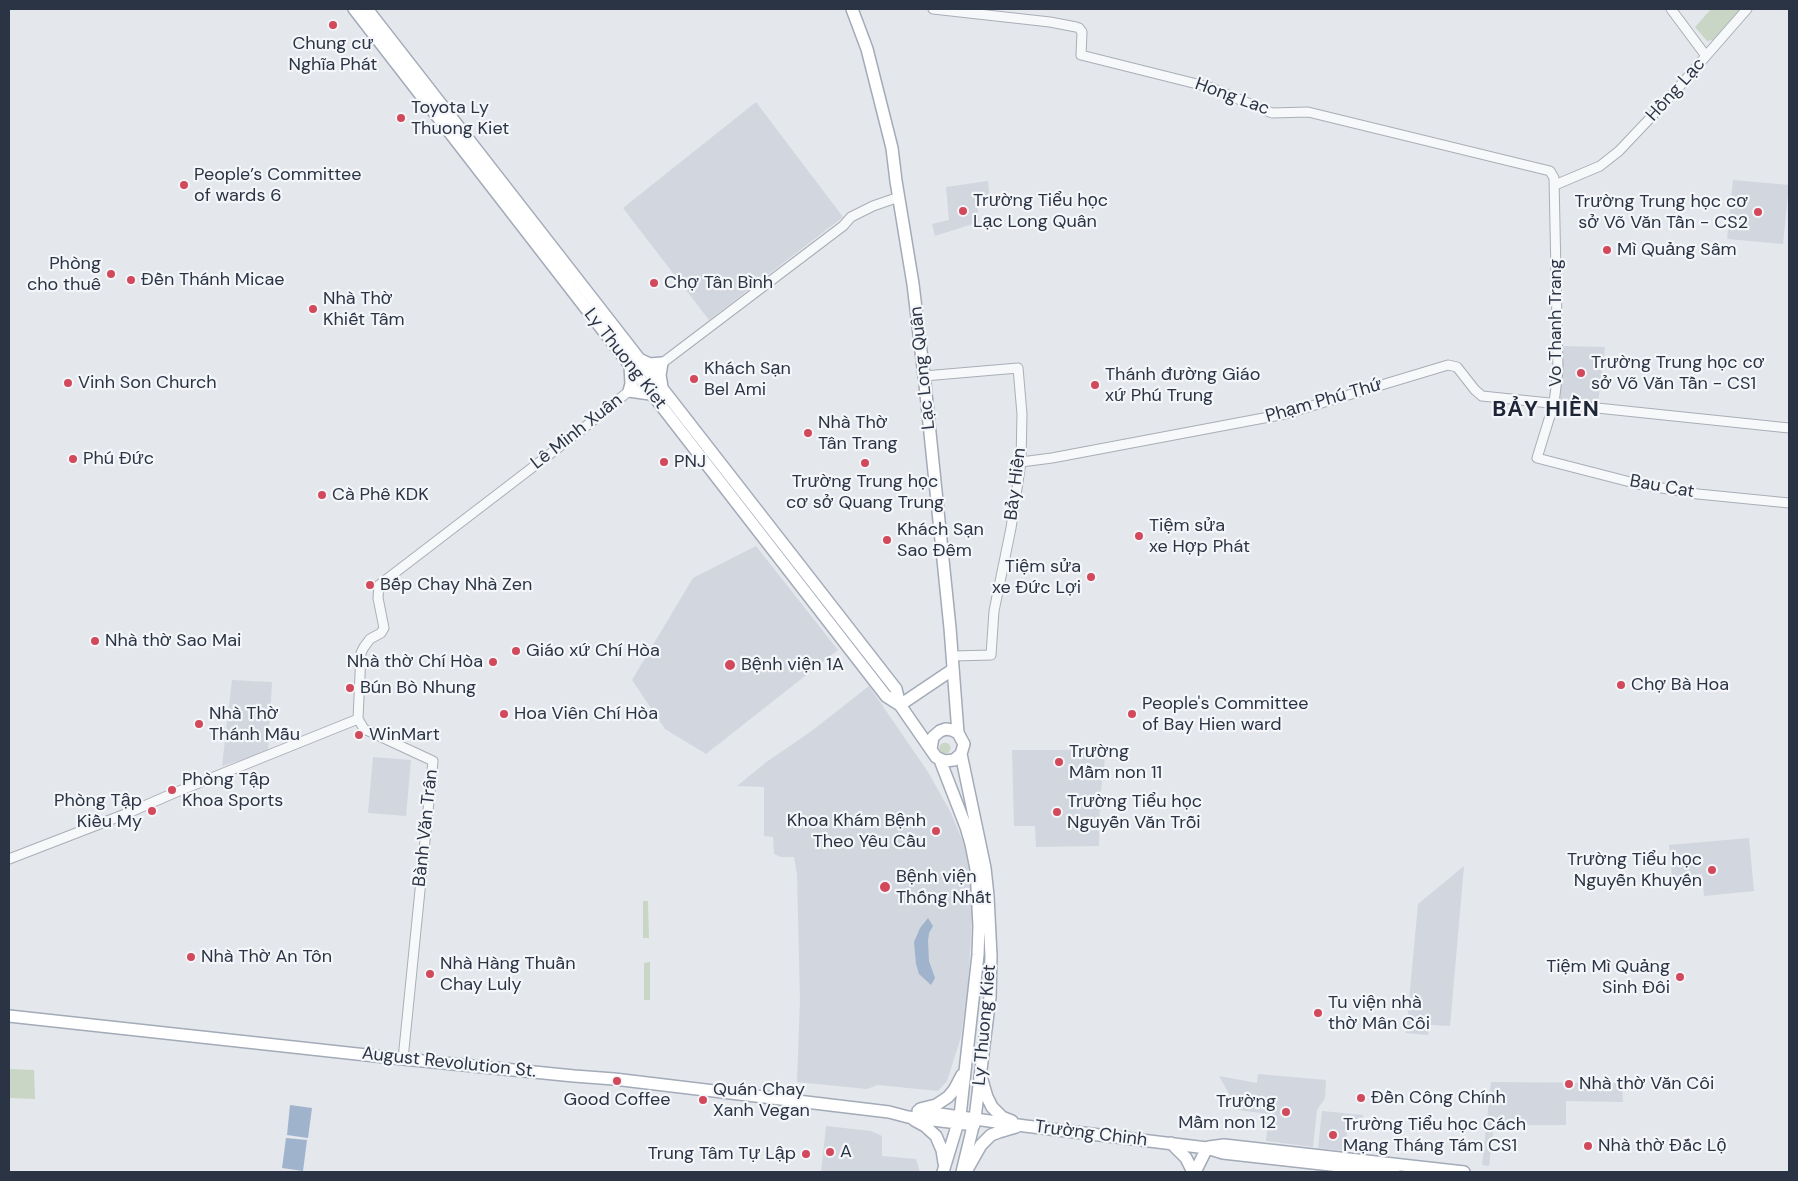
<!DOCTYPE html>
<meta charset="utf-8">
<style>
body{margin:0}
#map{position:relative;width:1798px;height:1181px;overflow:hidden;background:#e4e7ec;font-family:"DM Sans",sans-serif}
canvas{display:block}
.frame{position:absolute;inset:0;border:10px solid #2b3445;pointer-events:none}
</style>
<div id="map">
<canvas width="1798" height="1181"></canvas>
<div class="frame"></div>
</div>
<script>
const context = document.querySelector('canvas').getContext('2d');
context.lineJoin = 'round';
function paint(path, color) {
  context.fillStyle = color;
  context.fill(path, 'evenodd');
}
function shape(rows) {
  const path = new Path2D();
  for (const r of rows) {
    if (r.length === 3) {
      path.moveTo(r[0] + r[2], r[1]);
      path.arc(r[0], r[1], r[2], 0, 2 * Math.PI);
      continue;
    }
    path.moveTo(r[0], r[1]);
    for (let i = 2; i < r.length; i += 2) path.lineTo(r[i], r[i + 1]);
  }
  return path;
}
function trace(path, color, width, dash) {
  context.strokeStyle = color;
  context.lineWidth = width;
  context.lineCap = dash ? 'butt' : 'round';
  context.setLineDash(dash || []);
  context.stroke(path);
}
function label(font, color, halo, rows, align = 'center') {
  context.font = font + ' "DM Sans",sans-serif';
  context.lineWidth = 4.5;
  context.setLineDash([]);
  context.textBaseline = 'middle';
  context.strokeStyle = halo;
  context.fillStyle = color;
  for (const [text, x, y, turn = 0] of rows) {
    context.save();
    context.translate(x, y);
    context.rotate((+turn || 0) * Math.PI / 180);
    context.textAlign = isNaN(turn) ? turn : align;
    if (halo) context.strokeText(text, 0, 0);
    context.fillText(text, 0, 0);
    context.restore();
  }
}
paint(shape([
 [756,102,843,217,709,320,623,208],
 [1733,180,1789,185,1783,244,1727,239],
 [988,181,990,200,977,201,979,222,935,236,932,224,949,220,946,187],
 [1562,346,1605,347,1598,403,1559,398],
 [756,546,838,650,706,754,665,729,632,680,693,578],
 [232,680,272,682,268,752,222,766],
 [869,686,928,772,951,813,970,859,973,883,972,919,968,986,961,1037,947,1081,938,1091,878,1085,867,1089,797,1082,800,1000,797,874,794,857,781,857,774,854,773,837,764,836,764,787,737,786,765,763,813,730],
 [1012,750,1106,750,1100,798,1099,846,1036,847,1035,826,1014,826],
 [373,757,411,760,406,816,368,813],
 [1749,838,1754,891,1704,896,1702,874,1672,877,1669,845],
 [1464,866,1450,1026,1430,1025,1428,1035,1406,1033,1418,904],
 [1258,1074,1326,1080,1325,1098,1317,1110,1313,1147,1266,1141,1269,1114,1238,1110,1219,1076,1257,1083],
 [1491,1082,1622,1083,1623,1102,1566,1101,1566,1125,1494,1125,1489,1166,1482,1165],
 [1322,1111,1363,1115,1362,1123,1348,1122,1345,1151,1318,1148],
 [826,1126,871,1131,882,1136,882,1156,916,1159,920,1172,821,1172]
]), '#d2d6de');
paint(shape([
 [1711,9,1741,9,1713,40,1707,41,1695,27],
 [945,748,5.5],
 [643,901,648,901,649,938,643,938],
 [650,962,650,1000,644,1000,644,963],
 [9,1069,34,1070,35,1099,9,1098]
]), '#c9d6c5');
paint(shape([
 [928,918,933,926,929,933,928,941,929,961,935,978,931,985,919,974,916,964,914,942,920,928],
 [290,1105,312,1108,308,1138,287,1135],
 [286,1138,307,1140,303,1171,282,1168]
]), '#9fb4cc');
const minor = shape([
 [933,9,1050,22,1076,27,1079,28,1082,32,1081,55,1209,87,1272,113,1308,112,1550,171,1554,178,1558,370,1554,403,1537,458,1638,484,1698,494,1789,503],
 [1671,9,1706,56],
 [1555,185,1600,166,1619,151,1672,95,1747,9],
 [657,367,843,226,851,217,873,206,899,197],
 [924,376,1018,368,1022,414,1021,462,1011,528,994,611,991,655,953,656],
 [1021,462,1052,458,1285,414,1448,365,1457,367,1475,390,1482,396,1789,428],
 [9,859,128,813,174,793,358,719],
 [403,1059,433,761,364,729,358,719,361,653,364,647,370,639,381,633,384,628,378,598,379,585,580,431,634,387]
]);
const major = shape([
 [354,9,886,696,900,705],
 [367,9,896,689,900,705,936,757,944,761,954,760,961,754,964,744,958,733,952,730,946,729,940,731,933,737,931,749],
 [852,9,867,49,892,148,896,181,913,284,925,384,950,628,958,733],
 [639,359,650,364,662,363,660,375,662,387],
 [630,365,631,384,629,391,650,394,654,397],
 [900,705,952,670],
 [961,754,985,868,988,896,991,956,990,997,975,1118,962,1172],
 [940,760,966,827,971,844,976,869,979,926,978,955,960,1116,943,1172],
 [9,1016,403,1059,574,1076,614,1079,889,1112,908,1117,974,1125],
 [982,1080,987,1097,992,1107,1002,1117,1012,1121],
 [920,1109,936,1105,948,1097,954,1090,962,1075],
 [918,1111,1025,1126,1207,1148,1223,1153,1394,1172],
 [914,1120,925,1126,936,1136,942,1150,944,1163],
 [1171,1143,1186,1158,1193,1172],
 [1209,1147,1224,1145,1464,1172],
 [968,1168,981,1145,991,1135,999,1132,1016,1127],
 [1195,1172,1207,1148]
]);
trace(minor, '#a9aeb7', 11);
trace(major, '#a3abb8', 14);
trace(minor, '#f7f8fa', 9);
trace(major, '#fff', 11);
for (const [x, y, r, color] of [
 [333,25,5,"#d1495b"],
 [401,118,5,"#d1495b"],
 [184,185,5,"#d1495b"],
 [963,211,5,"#d1495b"],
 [1758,212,5,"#d1495b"],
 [1607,250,5,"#d1495b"],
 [111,274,5,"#d1495b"],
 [131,280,5,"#d1495b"],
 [654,283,5,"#d1495b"],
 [313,309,5,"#d1495b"],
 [1581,373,5,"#d1495b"],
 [694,379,5,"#d1495b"],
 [68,383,5,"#d1495b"],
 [1095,385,5,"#d1495b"],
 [808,433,5,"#d1495b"],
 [73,459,5,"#d1495b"],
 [664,462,5,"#d1495b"],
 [865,463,5,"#d1495b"],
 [322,495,5,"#d1495b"],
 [1139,536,5,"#d1495b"],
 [887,540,5,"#d1495b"],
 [1091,577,5,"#d1495b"],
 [370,585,5,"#d1495b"],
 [95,641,5,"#d1495b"],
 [516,651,5,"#d1495b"],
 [493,662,5,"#d1495b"],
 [730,665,6,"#d1495b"],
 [1621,685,5,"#d1495b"],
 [350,688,5,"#d1495b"],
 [504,714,5,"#d1495b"],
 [1132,714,5,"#d1495b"],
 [199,724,5,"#d1495b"],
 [359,735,5,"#d1495b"],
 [1059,762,5,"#d1495b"],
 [172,790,5,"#d1495b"],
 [152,811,5,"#d1495b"],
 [1057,812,5,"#d1495b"],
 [936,831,5,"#d1495b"],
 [1712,870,5,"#d1495b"],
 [885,887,6,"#d1495b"],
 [191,957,5,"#d1495b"],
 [430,974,5,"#d1495b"],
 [1680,977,5,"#d1495b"],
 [1318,1013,5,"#d1495b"],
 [617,1081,5,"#d1495b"],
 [1569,1084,5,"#d1495b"],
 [1361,1098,5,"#d1495b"],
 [703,1100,5,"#d1495b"],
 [1286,1112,5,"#d1495b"],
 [1333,1135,5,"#d1495b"],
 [1588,1146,5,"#d1495b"],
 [830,1152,5,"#d1495b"],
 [806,1154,5,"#d1495b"]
]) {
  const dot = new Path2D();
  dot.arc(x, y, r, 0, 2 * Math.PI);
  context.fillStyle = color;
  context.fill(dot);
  trace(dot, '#f4f6f9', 2);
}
label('18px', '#2b3445', '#f4f6f9', [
 ["Chung cư",333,44,"center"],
 ["Nghĩa Phát",333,65,"center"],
 ["Toyota Ly",411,108],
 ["Thuong Kiet",411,129],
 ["People’s Committee",194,175],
 ["of wards 6",194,196],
 ["Trường Tiểu học",973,201],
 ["Lạc Long Quân",973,222],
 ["Trường Trung học cơ",1748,202,"right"],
 ["sở Võ Văn Tần - CS2",1748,223,"right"],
 ["Mì Quảng Sâm",1617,250],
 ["Phòng",101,264,"right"],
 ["cho thuê",101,285,"right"],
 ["Đền Thánh Micae",141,280],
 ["Chợ Tân Bình",664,283],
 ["Nhà Thờ",323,299],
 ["Khiết Tâm",323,320],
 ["Trường Trung học cơ",1591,363],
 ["sở Võ Văn Tần - CS1",1591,384],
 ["Khách Sạn",704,369],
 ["Bel Ami",704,390],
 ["Thánh đường Giáo",1105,375],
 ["xứ Phú Trung",1105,396],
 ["Vinh Son Church",78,383],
 ["Nhà Thờ",818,423],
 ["Tân Trang",818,444],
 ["Phú Đức",83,459],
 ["PNJ",674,462],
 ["Trường Trung học",865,482,"center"],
 ["cơ sở Quang Trung",865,503,"center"],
 ["Cà Phê KDK",332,495],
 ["Tiệm sửa",1149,526],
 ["xe Hợp Phát",1149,547],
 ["Khách Sạn",897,530],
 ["Sao Đêm",897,551],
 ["Tiệm sửa",1081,567,"right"],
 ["xe Đức Lợi",1081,588,"right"],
 ["Bếp Chay Nhà Zen",380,585],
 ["Nhà thờ Sao Mai",105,641],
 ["Giáo xứ Chí Hòa",526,651],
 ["Nhà thờ Chí Hòa",483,662,"right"],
 ["Bệnh viện 1A",741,665],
 ["Chợ Bà Hoa",1631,685],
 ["Bún Bò Nhung",360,688],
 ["People's Committee",1142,704],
 ["of Bay Hien ward",1142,725],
 ["Nhà Thờ",209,714],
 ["Thánh Mẫu",209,735],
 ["Hoa Viên Chí Hòa",514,714],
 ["WinMart",369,735],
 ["Trường",1069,752],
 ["Mầm non 11",1069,773],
 ["Phòng Tập",182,780],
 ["Khoa Sports",182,801],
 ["Phòng Tập",142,801,"right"],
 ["Kiều My",142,822,"right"],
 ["Trường Tiểu học",1067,802],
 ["Nguyễn Văn Trỗi",1067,823],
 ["Khoa Khám Bệnh",926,821,"right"],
 ["Theo Yêu Cầu",926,842,"right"],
 ["Trường Tiểu học",1702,860,"right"],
 ["Nguyễn Khuyến",1702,881,"right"],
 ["Bệnh viện",896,877],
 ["Thống Nhất",896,898],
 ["Nhà Thờ An Tôn",201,957],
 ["Nhà Hàng Thuần",440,964],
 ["Chay Luly",440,985],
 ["Tiệm Mì Quảng",1670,967,"right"],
 ["Sinh Đôi",1670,988,"right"],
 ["Tu viện nhà",1328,1003],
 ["thờ Mân Côi",1328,1024],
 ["Nhà thờ Văn Côi",1579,1084],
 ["Quán Chay",713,1090],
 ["Xanh Vegan",713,1111],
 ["Đền Công Chính",1371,1098],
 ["Good Coffee",617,1100,"center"],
 ["Trường",1276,1102,"right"],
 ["Mầm non 12",1276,1123,"right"],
 ["Trường Tiểu học Cách",1343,1125],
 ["Mạng Tháng Tám CS1",1343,1146],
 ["Nhà thờ Đắc Lộ",1598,1146],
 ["A",840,1152],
 ["Trung Tâm Tự Lập",796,1154,"right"]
], 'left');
label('18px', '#2b3445', '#f4f6f9', [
 ["Hồng Lạc",1676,90,-48],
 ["Hong Lac",1232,97,20],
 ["Vo Thanh Trang",1556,323,-90],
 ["Ly Thuong Kiet",625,359,52],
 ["Lạc Long Quân",923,368,-96],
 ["Phạm Phú Thứ",1324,401,-16],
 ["Lê Minh Xuân",577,432,-38],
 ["Bảy Hiền",1016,484,-83],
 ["Bau Cat",1662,487,10],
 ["Bành Văn Trân",426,828,-84],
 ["Ly Thuong Kiet",985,1025,-85],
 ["August Revolution St.",449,1063,6],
 ["Trường Chinh",1091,1134,7]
]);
context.letterSpacing = '1px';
label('bold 22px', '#1d2536', '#f4f6f9', [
 ["BẢY HIỀN",1546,410]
]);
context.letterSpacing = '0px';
</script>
